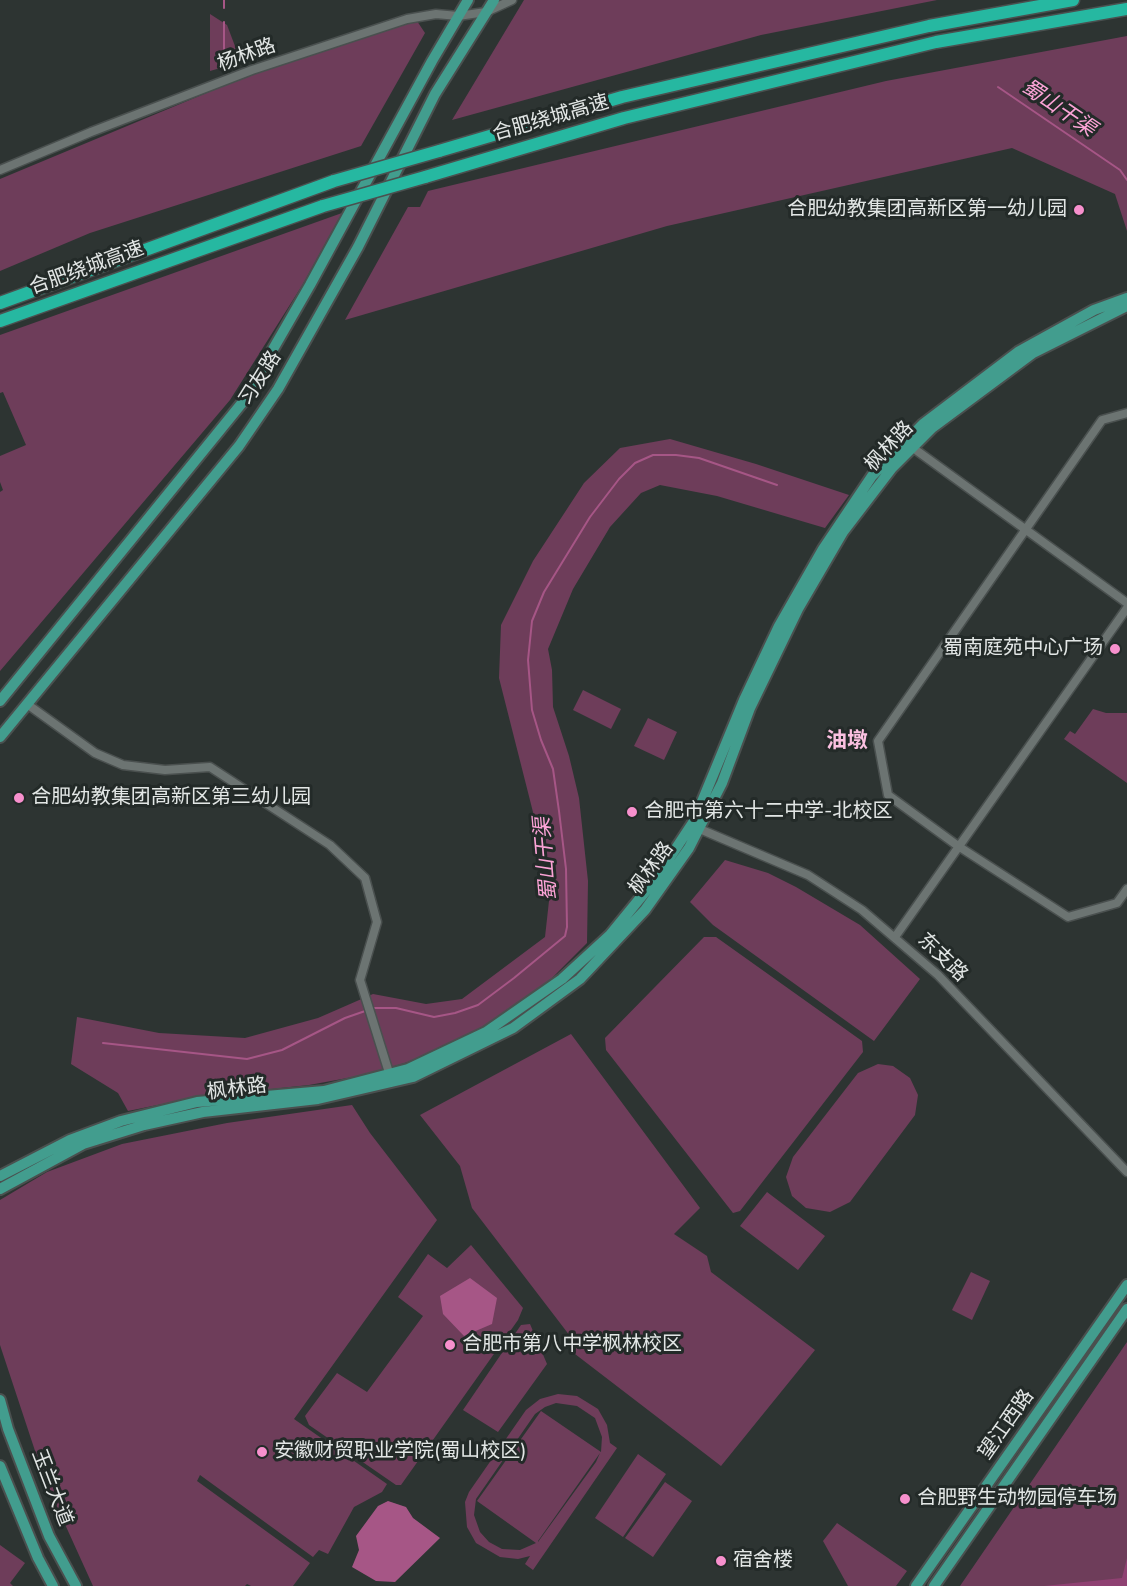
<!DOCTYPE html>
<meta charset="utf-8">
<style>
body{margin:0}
canvas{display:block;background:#2d3432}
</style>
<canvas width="1127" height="1586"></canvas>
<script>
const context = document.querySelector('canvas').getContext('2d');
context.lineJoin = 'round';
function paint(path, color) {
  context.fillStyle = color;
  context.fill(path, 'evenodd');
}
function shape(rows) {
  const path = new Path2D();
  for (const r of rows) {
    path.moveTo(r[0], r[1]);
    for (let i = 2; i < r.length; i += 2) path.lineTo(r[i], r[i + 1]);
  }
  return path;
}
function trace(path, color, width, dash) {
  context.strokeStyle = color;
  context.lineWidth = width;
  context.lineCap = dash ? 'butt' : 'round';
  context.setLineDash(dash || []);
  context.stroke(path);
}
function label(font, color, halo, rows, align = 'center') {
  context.font = font + ' "Nunito Sans","Noto Sans SC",sans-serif';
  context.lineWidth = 6;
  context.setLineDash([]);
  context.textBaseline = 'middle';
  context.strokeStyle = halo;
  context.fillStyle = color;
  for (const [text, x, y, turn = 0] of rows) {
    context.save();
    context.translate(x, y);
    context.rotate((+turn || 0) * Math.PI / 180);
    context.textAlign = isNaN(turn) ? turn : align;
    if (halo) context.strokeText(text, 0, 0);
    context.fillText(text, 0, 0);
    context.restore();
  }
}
paint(shape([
 [524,0,937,0,761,35,452,120],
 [210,14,227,25,241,62,210,71],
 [417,21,425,33,361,146,90,233,0,271,0,179,276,64,396,25],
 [1127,36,1127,231,1115,194,1012,148,667,226,345,320,408,207,420,207,428,191,886,81],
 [342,213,303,284,230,400,0,671,0,492,3,490,0,482,0,456,26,445,3,392,0,393,0,335],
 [670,439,756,464,849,495,825,528,717,496,660,485,641,493,610,527,573,589,548,649,552,670,553,707,569,756,579,798,588,881,587,943,544,986,480,1029,408,1062,364,1075,309,1085,197,1097,128,1111,118,1093,71,1064,77,1017,159,1033,245,1038,318,1018,373,994,426,1004,462,999,545,937,551,883,499,678,501,625,533,561,584,483,620,448],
 [583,690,621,709,611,729,573,710],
 [1093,709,1106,713,1127,713,1127,783,1064,739,1070,731,1075,734],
 [648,718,677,732,664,760,634,746],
 [725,860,768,873,796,887,860,925,920,979,874,1041,713,925,690,902],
 [704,937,716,937,862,1041,863,1052,740,1211,733,1213,606,1050,605,1038],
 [571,1034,700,1208,674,1234,707,1256,711,1272,815,1350,721,1466,575,1354,570,1336,472,1208,460,1166,420,1115],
 [878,1064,893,1066,910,1078,918,1095,915,1115,850,1202,830,1212,806,1208,792,1196,786,1177,793,1157,858,1073],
 [352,1105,370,1133,437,1220,294,1419,387,1484,382,1492,354,1507,328,1554,319,1550,313,1557,200,1475,197,1481,310,1563,293,1586,251,1586,247,1584,245,1586,93,1586,44,1478,0,1345,0,1200,47,1172,122,1144,227,1123],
 [767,1192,825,1236,798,1270,740,1226],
 [471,1245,523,1308,518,1320,401,1485,396,1485,309,1425,305,1416,337,1373,367,1392,423,1316,398,1297,428,1254,447,1268],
 [971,1272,990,1281,972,1320,952,1310],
 [530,1324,547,1364,498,1432,463,1410,521,1325],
 [1127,1342,1127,1586,960,1586],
 [558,1394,577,1396,598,1409,607,1425,610,1443,617,1448,533,1570,525,1564,530,1556,518,1559,500,1557,476,1543,467,1527,465,1502,469,1492,526,1410,540,1399],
 [556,1403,577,1406,595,1418,602,1437,601,1452,541,1411,477,1501,536,1543,520,1550,502,1549,489,1542,480,1532,474,1515,476,1499,535,1414,545,1407],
 [600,1453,596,1462,538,1542,538,1541],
 [638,1454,666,1474,623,1537,595,1518],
 [665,1482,692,1501,653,1557,625,1538],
 [837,1523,907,1571,896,1586,848,1586,823,1541],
 [0,1545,25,1563,10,1583,13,1586,0,1586]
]), '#6e3d5a');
paint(shape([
 [1127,1558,1127,1586,1044,1586,1122,1578]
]), '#8f4172');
paint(shape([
 [470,1278,497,1298,492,1324,464,1336,443,1314,440,1296],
 [388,1501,406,1507,413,1518,440,1538,395,1582,376,1581,352,1567,359,1550,356,1536,378,1506]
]), '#a65686');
trace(shape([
 [224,0,224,8],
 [224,22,224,62],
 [998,87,1120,170,1127,180],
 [373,1008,396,1008,434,1017,455,1013,478,1005,514,978,565,936,567,927,566,869,559,811,553,769,541,740,532,710,528,660,532,621,544,592,590,517,619,479,635,463,653,455,676,455,699,458,777,485],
 [103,1043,247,1059,282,1050,345,1018,368,1010]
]), '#a65686', 2);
const minor = shape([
 [0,170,91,132,252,70,407,19,436,14,458,16,486,12,512,0],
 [1127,413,1102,420,878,741,888,795,958,846,1068,917,1117,903,1127,889],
 [909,445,1127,603],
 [27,704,95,753,123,765,165,770,210,767,330,845,365,878,377,922,360,980,391,1079],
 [695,827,808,875,862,910,938,975,1127,1172],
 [895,937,1127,608]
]);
const major = shape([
 [0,701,242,403,310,285,432,61,468,0],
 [0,737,239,446,278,389,358,247,435,94,494,0],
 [0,1176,70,1140,121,1121,197,1102,324,1091,408,1069,486,1032,562,979,610,935,655,880,694,821,744,700,779,626,823,549,872,476,923,424,1018,352,1094,310,1127,298],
 [0,1189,83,1144,144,1125,203,1112,318,1099,413,1077,513,1028,580,979,645,910,689,848,722,783,750,708,798,609,843,532,892,468,932,428,1033,353,1127,306],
 [0,1400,8,1429,49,1536,76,1586],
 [0,1466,38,1558,53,1586],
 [916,1586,1127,1285],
 [934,1586,1127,1309]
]);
const highway = shape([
 [439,151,622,97,929,26,1073,0],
 [425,177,624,118,936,42,1127,9],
 [0,303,334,181],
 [0,321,323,206]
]);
trace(minor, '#4a504f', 11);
trace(major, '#4a504f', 14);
trace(highway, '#4a504f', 15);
trace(minor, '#6c7472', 8);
trace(major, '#429d8e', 10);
trace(highway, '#26b8a1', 12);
const highwayBridge = shape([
 [334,181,439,151],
 [323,206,425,177]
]);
trace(highwayBridge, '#4a504f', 15, []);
trace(highwayBridge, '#26b8a1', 12);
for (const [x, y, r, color] of [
 [1079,210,6,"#f790cd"],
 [1115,649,6,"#f790cd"],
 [19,798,6,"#f790cd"],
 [632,812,6,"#f790cd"],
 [450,1345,6,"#f790cd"],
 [262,1452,6,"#f790cd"],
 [905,1499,6,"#f790cd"],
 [721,1561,6,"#f790cd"]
]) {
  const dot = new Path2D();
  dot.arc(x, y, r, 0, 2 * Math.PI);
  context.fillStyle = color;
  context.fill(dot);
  trace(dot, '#232a28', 2);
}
label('20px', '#e2e6e5', '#232a28', [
 ["杨林路",247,56,-20],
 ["合肥绕城高速",551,119,-16],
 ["合肥绕城高速",87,269,-20],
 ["习友路",261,379,-58],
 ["枫林路",890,447,-47],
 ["枫林路",652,869,-54],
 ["东支路",942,958,44],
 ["枫林路",237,1090,-7],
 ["望江西路",1007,1425,-55],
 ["玉兰大道",51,1488,69]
]);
label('20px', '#e2e6e5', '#232a28', [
 ["合肥幼教集团高新区第一幼儿园",1067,210,"right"],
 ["蜀南庭苑中心广场",1103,649,"right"],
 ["合肥幼教集团高新区第三幼儿园",31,798],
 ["合肥市第六十二中学-北校区",644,812],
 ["合肥市第八中学枫林校区",462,1345],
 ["安徽财贸职业学院(蜀山校区)",274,1452],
 ["合肥野生动物园停车场",917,1499],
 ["宿舍楼",733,1561]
], 'left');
label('italic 21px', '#fba3d6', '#232a28', [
 ["蜀山干渠",1058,109,34],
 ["蜀山干渠",547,859,-95]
]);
label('bold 21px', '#fbc0e1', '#232a28', [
 ["油墩",847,742]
]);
</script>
